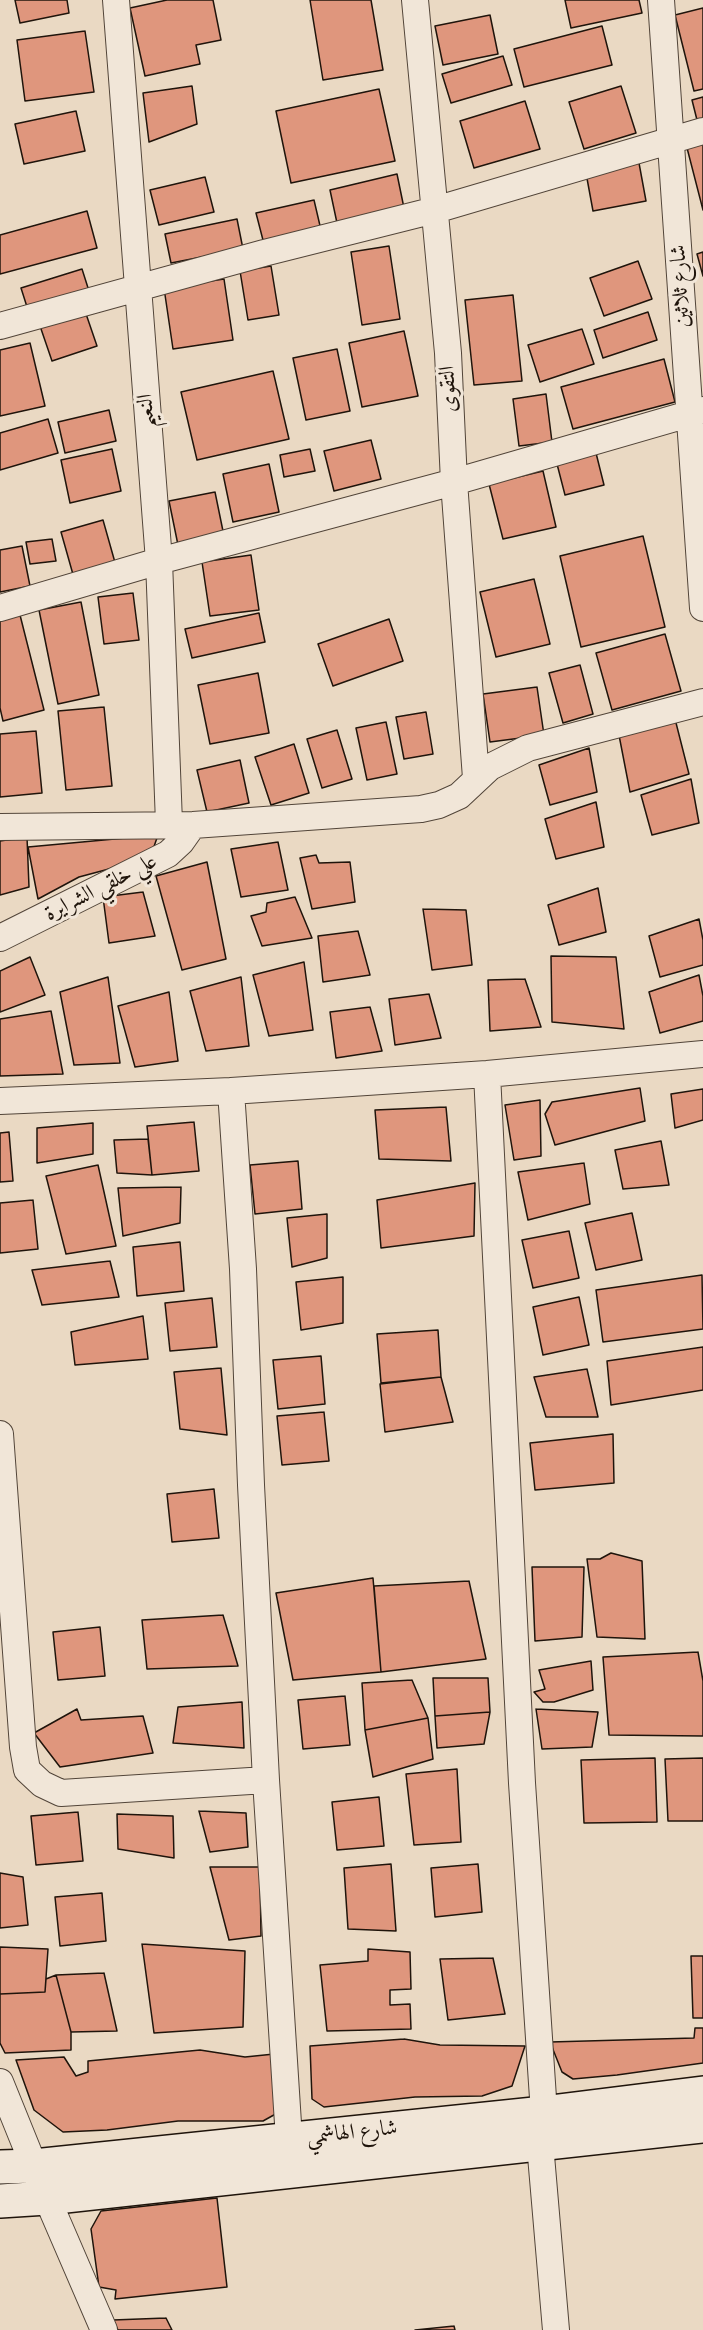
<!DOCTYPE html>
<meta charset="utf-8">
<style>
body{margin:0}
canvas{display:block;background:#ead9c3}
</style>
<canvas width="703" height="2330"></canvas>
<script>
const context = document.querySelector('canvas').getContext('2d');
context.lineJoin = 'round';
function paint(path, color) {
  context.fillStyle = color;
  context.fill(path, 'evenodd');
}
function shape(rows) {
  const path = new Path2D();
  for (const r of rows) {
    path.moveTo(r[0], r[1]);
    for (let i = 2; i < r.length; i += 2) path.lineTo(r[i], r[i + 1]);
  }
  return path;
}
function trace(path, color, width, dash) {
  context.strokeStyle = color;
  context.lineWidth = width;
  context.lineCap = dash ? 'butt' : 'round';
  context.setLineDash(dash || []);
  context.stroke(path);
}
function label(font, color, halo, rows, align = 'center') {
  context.font = font + ' "IM FELL French Canon",Amiri,serif';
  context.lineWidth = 6;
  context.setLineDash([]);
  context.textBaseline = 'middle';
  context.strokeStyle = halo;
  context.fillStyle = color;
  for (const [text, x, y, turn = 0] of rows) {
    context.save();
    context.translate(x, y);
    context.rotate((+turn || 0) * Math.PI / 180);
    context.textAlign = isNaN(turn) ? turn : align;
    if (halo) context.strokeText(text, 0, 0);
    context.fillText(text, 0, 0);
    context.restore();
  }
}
const building = shape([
 [15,0,67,0,69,13,20,23,15,0],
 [167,0,213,0,221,40,196,45,200,64,145,76,130,8,167,0],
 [310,0,371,0,383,70,323,80,310,0],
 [565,0,639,0,642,13,571,28,565,0],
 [703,8,703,89,694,91,675,15,703,8],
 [490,15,498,54,443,65,435,26,490,15],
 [602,26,612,65,524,87,514,49,602,26],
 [85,31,94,92,25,101,17,40,85,31],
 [503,56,512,85,451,103,442,74,503,56],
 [192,86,197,124,149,142,143,93,192,86],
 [621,86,636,133,584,149,569,102,621,86],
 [379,89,395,161,291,183,276,111,379,89],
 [703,97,703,122,698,124,692,100,703,97],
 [525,101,540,149,474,168,460,121,525,101],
 [76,111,85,151,24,164,15,124,76,111],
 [703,139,703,210,686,144,703,139],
 [639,163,646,201,593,211,586,173,639,163],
 [397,174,404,208,337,223,330,190,397,174],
 [205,177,214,212,159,225,150,190,205,177],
 [314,200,321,230,264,244,256,213,314,200],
 [87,211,97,248,0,274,0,235,87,211],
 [237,219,243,249,171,263,165,234,237,219],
 [389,246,400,319,362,325,351,252,389,246],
 [703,252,703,276,697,254,703,252],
 [638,261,652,299,604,316,590,278,638,261],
 [271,266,279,315,248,320,240,271,271,266],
 [82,269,89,291,28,310,21,288,82,269],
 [224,279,233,340,173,349,164,288,224,279],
 [513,295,522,381,474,385,465,300,513,295],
 [84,308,97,346,52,361,39,323,84,308],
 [648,312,657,340,603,358,594,330,648,312],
 [582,329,594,364,540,382,528,345,582,329],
 [404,331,418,396,362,407,349,343,404,331],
 [30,343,45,406,0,416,0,350,30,343],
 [337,349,350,411,306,420,293,358,337,349],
 [664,359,675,402,573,429,561,387,664,359],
 [273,371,289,439,197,460,181,392,273,371],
 [546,394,552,442,519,446,513,399,546,394],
 [109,410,116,441,65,453,58,422,109,410],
 [48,419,58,453,0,470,0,433,48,419],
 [371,440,381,479,334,491,324,451,371,440],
 [112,449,121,491,70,503,61,460,112,449],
 [310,449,315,471,284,477,280,455,310,449],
 [596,453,604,485,565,495,557,464,596,453],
 [269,464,279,512,233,522,223,474,269,464],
 [543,471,556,527,503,539,489,484,543,471],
 [215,492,224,536,178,545,169,501,215,492],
 [103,520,116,566,74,578,61,532,103,520],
 [643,536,665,627,581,647,560,556,643,536],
 [52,539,56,561,30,564,26,542,52,539],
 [22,546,30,586,0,592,0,550,22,546],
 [251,555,259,610,210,616,202,562,251,555],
 [534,579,550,644,496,657,480,592,534,579],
 [133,593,139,640,104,644,98,597,133,593],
 [81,602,99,695,58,704,39,610,81,602],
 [259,613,265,642,192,658,185,629,259,613],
 [20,615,44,710,3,721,0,708,0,620,20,615],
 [389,619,403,661,333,686,318,644,389,619],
 [665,634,681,691,612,710,596,653,665,634],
 [580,665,593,714,563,723,549,673,580,665],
 [258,673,269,733,210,744,198,685,258,673],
 [537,687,544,735,490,742,483,694,537,687],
 [104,707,112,786,66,790,58,711,104,707],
 [426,712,433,754,404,759,396,717,426,712],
 [674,715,689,774,630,792,618,730,674,715],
 [386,722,397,774,367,780,356,728,386,722],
 [337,730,352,779,322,788,307,739,337,730],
 [36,731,42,793,0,797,0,734,36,731],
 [294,744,309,793,271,805,255,757,294,744],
 [589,748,597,792,550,805,539,765,589,748],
 [240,760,249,803,207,812,197,770,240,760],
 [691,779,699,823,652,835,641,795,691,779],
 [596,802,604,847,556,859,545,819,596,802],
 [158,835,150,858,79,877,38,899,28,847,158,835],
 [27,837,29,887,0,895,0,841,27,837],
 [278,842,288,890,241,897,231,849,278,842],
 [316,855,319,863,350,862,355,902,312,909,300,858,316,855],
 [207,862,226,959,182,970,156,876,207,862],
 [598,888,606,932,559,945,548,905,598,888],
 [143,892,155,936,109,943,103,897,143,892],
 [295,897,312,938,262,946,251,916,266,912,267,903,295,897],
 [423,909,466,910,472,965,432,970,423,909],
 [699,919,703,940,703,965,660,977,649,936,699,919],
 [358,931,370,975,323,982,318,936,358,931],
 [551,956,616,957,624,1029,552,1022,551,956],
 [30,957,45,995,0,1012,0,971,30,957],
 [304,962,313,1030,269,1036,253,975,304,962],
 [699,975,703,996,703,1021,660,1033,649,992,699,975],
 [108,977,120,1063,74,1065,60,992,108,977],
 [241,977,249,1046,206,1051,190,991,241,977],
 [525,979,541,1027,490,1031,488,980,525,979],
 [169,992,178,1061,135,1067,118,1006,169,992],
 [429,994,441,1038,395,1045,389,999,429,994],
 [370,1007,382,1051,336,1058,330,1012,370,1007],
 [51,1011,63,1074,0,1076,0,1019,51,1011],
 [640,1088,645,1121,555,1145,545,1114,552,1102,640,1088],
 [703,1089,703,1120,675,1128,671,1094,703,1089],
 [540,1100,541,1156,514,1160,505,1105,540,1100],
 [446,1107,451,1161,379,1159,375,1110,446,1107],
 [194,1122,199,1171,152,1175,147,1126,194,1122],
 [93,1123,93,1154,37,1163,37,1128,93,1123],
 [9,1132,13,1181,0,1182,0,1133,9,1132],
 [148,1139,152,1175,117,1173,114,1140,148,1139],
 [661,1141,669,1185,623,1189,615,1150,661,1141],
 [298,1161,302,1209,255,1214,250,1165,298,1161],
 [584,1163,590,1204,528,1220,518,1172,584,1163],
 [98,1165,116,1246,66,1254,46,1176,98,1165],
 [475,1183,474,1236,381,1248,377,1200,475,1183],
 [181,1187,180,1223,123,1236,118,1188,181,1187],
 [33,1200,38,1249,0,1253,0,1203,33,1200],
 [632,1213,642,1260,596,1270,585,1223,632,1213],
 [327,1214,327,1258,292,1267,287,1218,327,1214],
 [569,1231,579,1278,533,1288,522,1240,569,1231],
 [180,1242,184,1291,137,1296,133,1247,180,1242],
 [110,1261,119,1297,42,1305,32,1270,110,1261],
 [702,1275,703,1329,603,1342,596,1290,702,1275],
 [343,1277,343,1323,301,1330,296,1282,343,1277],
 [579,1297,589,1345,543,1355,533,1307,579,1297],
 [212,1298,217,1347,170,1351,165,1303,212,1298],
 [143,1316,148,1359,75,1365,71,1332,143,1316],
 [438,1330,441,1377,381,1383,377,1334,438,1330],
 [703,1347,703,1390,611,1405,607,1361,703,1347],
 [321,1356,325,1404,278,1409,273,1360,321,1356],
 [221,1368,227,1435,180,1429,174,1372,221,1368],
 [587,1369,598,1417,546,1417,534,1377,587,1369],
 [441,1377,453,1422,385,1432,380,1384,441,1377],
 [324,1412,329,1461,282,1465,277,1416,324,1412],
 [613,1434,614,1483,535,1490,530,1443,613,1434],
 [214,1489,219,1538,172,1542,167,1494,214,1489],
 [611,1553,642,1561,645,1639,597,1637,587,1559,600,1559,611,1553],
 [532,1567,584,1567,582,1637,535,1641,532,1567],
 [373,1578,381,1672,293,1680,276,1593,373,1578],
 [469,1581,486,1659,381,1672,374,1586,469,1581],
 [223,1615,238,1666,147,1669,142,1620,223,1615],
 [100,1627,105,1676,58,1680,53,1632,100,1627],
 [698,1652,703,1681,703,1736,609,1735,603,1657,698,1652],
 [591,1661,593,1690,554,1702,543,1702,534,1692,545,1689,539,1670,591,1661],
 [433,1678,488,1678,490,1712,435,1716,433,1678],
 [412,1680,428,1718,365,1730,362,1683,412,1680],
 [345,1696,350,1745,303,1749,298,1700,345,1696],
 [242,1702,244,1748,173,1743,178,1707,242,1702],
 [77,1709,81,1720,143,1716,153,1753,60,1767,34,1733,77,1709],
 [536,1709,598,1712,592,1747,542,1749,536,1709],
 [490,1712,484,1744,437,1748,435,1716,490,1712],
 [428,1718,433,1759,373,1777,365,1730,428,1718],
 [655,1758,657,1822,584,1823,581,1760,655,1758],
 [703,1758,703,1821,668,1821,665,1759,703,1758],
 [457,1769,461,1842,414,1845,406,1774,457,1769],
 [379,1797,384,1846,337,1850,332,1802,379,1797],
 [199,1811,246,1813,248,1847,210,1852,199,1811],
 [78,1812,83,1861,36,1865,31,1816,78,1812],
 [117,1814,173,1816,174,1858,118,1849,117,1814],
 [391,1864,396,1931,348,1929,344,1868,391,1864],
 [478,1864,482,1912,435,1917,431,1868,478,1864],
 [210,1867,260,1867,261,1936,229,1940,210,1867],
 [0,1873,23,1877,28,1925,0,1928,0,1873],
 [102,1893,106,1941,60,1946,55,1897,102,1893],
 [142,1944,245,1951,243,2027,154,2033,142,1944],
 [0,1947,48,1949,45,1992,0,1994,0,1947],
 [368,1949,410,1952,411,1989,390,1990,390,2005,410,2004,411,2029,327,2031,320,1965,368,1961,368,1949],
 [691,1956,703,1956,703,2018,693,2018,691,1956],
 [493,1958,505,2014,448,2020,440,1959,493,1958],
 [104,1973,117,2031,71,2032,56,1975,104,1973],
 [56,1975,71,2032,71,2050,5,2053,0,2043,0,1994,45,1992,46,1979,56,1975],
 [695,2028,703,2028,703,2063,617,2075,573,2079,562,2072,550,2042,694,2038,695,2028],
 [404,2039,440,2045,525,2046,512,2086,482,2096,415,2097,324,2107,312,2099,310,2046,404,2039],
 [200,2050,245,2057,284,2053,281,2111,263,2121,178,2121,107,2130,63,2132,34,2110,16,2060,64,2057,76,2076,88,2072,88,2061,200,2050],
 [217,2198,227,2287,115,2299,116,2290,99,2287,91,2229,101,2211,217,2198],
 [166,2318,172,2330,118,2330,113,2320,166,2318],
 [454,2326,455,2330,415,2330,454,2326]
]);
paint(building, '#df967d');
trace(building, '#1f140b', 1.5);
const street = shape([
 [116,0,159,561,169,823],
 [415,0,448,353,454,482,476,778],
 [661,0,703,608],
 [0,326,264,253,435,210,703,131],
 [0,608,159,561,454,482,703,410],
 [0,827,193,825,421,809,439,805,459,796,490,767,528,748,703,702],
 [0,938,168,854,181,842,193,825],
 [487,1074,522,1783,544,2113],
 [231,1091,243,1269,251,1485,266,1780,289,2139],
 [0,1101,231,1091,487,1074,703,1054],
 [0,1434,23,1747,27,1770,42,1784,61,1793,266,1780],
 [0,2082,34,2166],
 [540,2144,556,2330],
 [47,2198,104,2330]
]);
const secondary = shape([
 [0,2167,34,2166,544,2113,703,2093],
 [0,2201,47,2198,703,2126]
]);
trace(street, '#524539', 28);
trace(secondary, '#1f140b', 36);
trace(street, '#f1e6d8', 26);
trace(secondary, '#f1e6d8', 33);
label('22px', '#1f140b', '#f1e6d8', [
 ["شارع ثلاثين",681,286,-93],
 ["التقوى",449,389,-93],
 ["النعيم",147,411,-94],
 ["علي خلقي الشرايرة",101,888,-27],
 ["شارع الهاشمي",352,2133,-6]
]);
</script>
